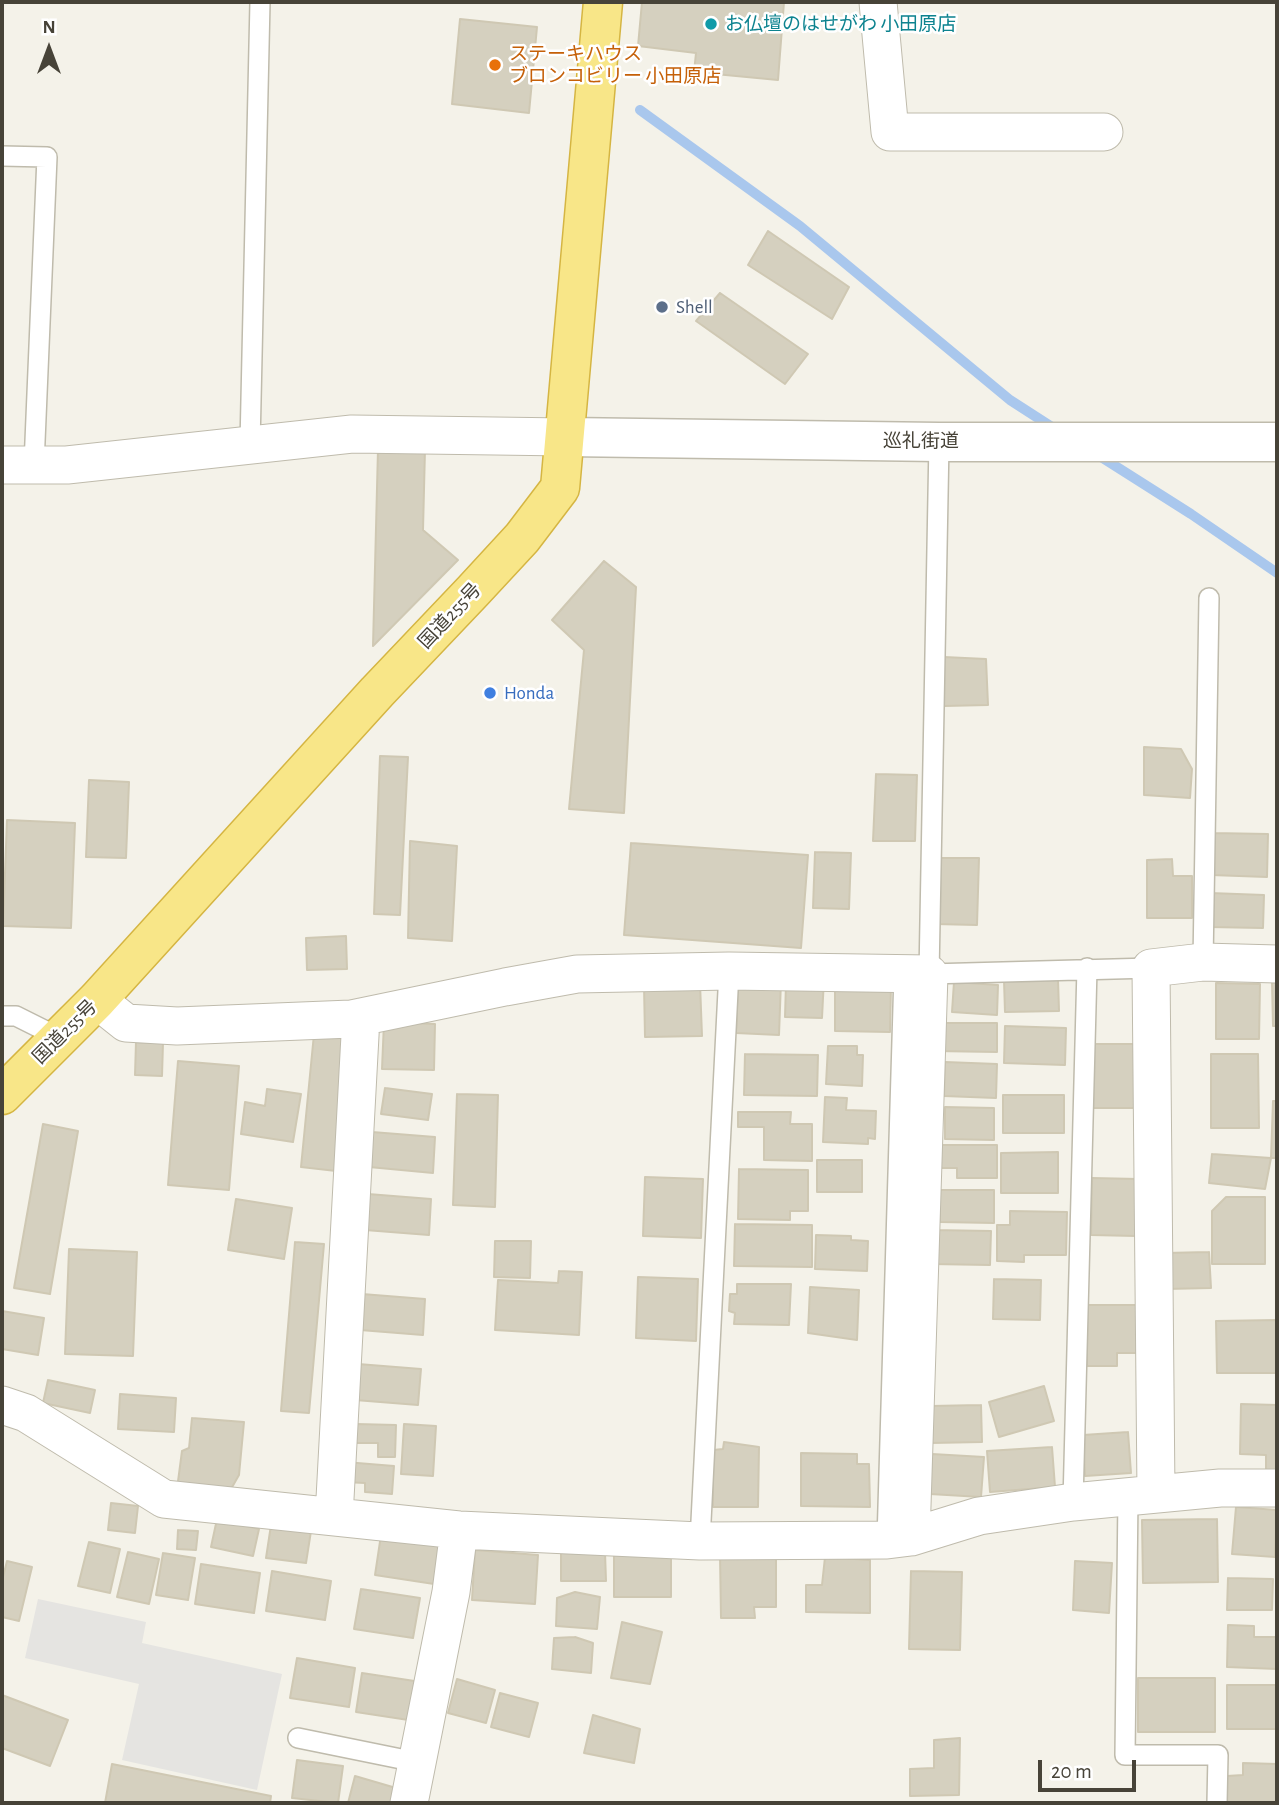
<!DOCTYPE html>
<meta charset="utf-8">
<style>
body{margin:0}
#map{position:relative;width:1279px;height:1805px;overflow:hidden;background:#f4f2e9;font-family:"Alegreya Sans",sans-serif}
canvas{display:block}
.frame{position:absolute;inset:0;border:4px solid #474338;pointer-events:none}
.north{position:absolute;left:14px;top:14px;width:70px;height:70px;-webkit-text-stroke:5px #fff;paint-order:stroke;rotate:0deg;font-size:19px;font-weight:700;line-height:28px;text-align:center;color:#474338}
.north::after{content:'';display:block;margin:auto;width:24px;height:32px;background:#474338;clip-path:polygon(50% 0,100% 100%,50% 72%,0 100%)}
.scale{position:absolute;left:1038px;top:1760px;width:98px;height:32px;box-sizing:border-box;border:4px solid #474338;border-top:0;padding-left:9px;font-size:21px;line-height:24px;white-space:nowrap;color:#474338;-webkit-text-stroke:5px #fff;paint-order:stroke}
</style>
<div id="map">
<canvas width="1279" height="1805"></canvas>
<div class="frame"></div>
<div class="north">N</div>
<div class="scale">20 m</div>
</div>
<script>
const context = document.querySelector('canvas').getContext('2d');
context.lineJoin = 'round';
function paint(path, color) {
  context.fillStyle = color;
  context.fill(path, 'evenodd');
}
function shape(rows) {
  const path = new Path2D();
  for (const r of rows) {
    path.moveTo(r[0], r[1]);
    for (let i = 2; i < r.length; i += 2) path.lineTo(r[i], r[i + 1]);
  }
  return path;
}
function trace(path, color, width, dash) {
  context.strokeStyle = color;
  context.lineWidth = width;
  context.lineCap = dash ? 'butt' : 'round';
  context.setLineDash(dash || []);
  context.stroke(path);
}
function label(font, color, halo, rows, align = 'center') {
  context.font = font + ' "Alegreya Sans","Noto Sans JP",sans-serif';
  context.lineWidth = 5;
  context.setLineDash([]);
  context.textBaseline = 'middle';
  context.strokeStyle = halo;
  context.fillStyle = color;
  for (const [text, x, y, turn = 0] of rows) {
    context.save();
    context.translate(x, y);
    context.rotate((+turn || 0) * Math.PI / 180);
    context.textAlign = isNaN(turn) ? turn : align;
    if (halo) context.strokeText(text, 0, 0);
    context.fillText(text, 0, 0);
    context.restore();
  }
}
paint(shape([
 [38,1599,146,1622,142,1643,282,1674,257,1790,122,1760,139,1684,25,1658]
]), '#e5e4e1');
trace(shape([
 [640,110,800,226,1010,400,1055,429],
 [1098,455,1191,514,1277,573]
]), '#a9c7ed', 10);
const building = shape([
 [642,2,784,2,778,80,694,72,696,53,638,46,642,2],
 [460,19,537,27,529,113,452,104,460,19],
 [768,231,849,287,832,319,748,265,768,231],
 [720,293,808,354,785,384,696,321,720,293],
 [378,449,425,449,423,530,458,560,373,646,378,449],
 [604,561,636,587,624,813,569,809,584,650,552,620,604,561],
 [944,657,986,659,988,705,944,706,944,657],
 [1144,747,1181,749,1192,769,1190,798,1144,795,1144,747],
 [380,756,408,757,400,915,374,914,380,756],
 [876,774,917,775,915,841,873,841,876,774],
 [89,780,129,782,126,858,86,857,89,780],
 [7,820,75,823,71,928,3,926,7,820],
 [1212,833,1268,834,1267,877,1211,875,1212,833],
 [410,841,457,846,452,941,408,938,410,841],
 [631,843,808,855,801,948,624,935,631,843],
 [815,852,851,853,849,909,813,908,815,852],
 [937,858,979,858,977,925,935,924,937,858],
 [1172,859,1173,876,1192,876,1192,918,1147,918,1147,860,1172,859],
 [1210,893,1264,895,1263,928,1209,927,1210,893],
 [346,936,347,969,307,970,306,938,346,936],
 [824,978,822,1018,785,1017,786,983,824,978],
 [738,979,781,981,779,1035,736,1033,738,979],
 [1058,979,1059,1011,1005,1012,1004,980,1058,979],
 [954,982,998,985,997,1015,952,1012,954,982],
 [1272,982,1277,983,1277,1026,1273,1026,1272,982],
 [700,983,702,1036,645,1037,644,985,700,983],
 [1216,983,1260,984,1259,1039,1216,1039,1216,983],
 [835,985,891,986,890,1032,835,1031,835,985],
 [384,1022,435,1024,434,1070,382,1069,384,1022],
 [935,1023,997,1023,997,1052,934,1051,935,1023],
 [1005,1026,1066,1028,1065,1065,1004,1063,1005,1026],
 [314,1034,350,1037,336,1171,301,1167,314,1034],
 [136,1042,163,1043,162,1076,135,1075,136,1042],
 [1093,1044,1138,1044,1138,1108,1093,1108,1093,1044],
 [828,1046,857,1046,857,1055,863,1055,862,1086,826,1084,828,1046],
 [745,1054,818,1055,817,1096,744,1095,745,1054],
 [1211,1054,1258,1054,1259,1128,1211,1128,1211,1054],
 [178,1061,239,1066,229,1190,168,1185,178,1061],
 [945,1062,997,1064,996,1098,944,1096,945,1062],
 [385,1088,432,1094,428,1120,381,1114,385,1088],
 [267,1089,301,1094,293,1142,241,1134,245,1102,265,1106,267,1089],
 [457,1094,498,1095,495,1207,453,1205,457,1094],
 [1003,1095,1064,1095,1064,1133,1003,1133,1003,1095],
 [825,1097,847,1098,846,1110,876,1111,875,1139,868,1138,868,1144,823,1142,825,1097],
 [1273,1101,1277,1101,1277,1158,1271,1158,1273,1101],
 [945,1107,994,1108,994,1140,945,1139,945,1107],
 [738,1112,791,1112,790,1124,812,1124,812,1161,764,1160,764,1127,738,1127,738,1112],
 [43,1124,78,1131,50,1294,14,1288,43,1124],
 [372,1132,435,1137,433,1173,369,1167,372,1132],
 [935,1145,997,1145,997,1178,957,1178,957,1168,935,1168,935,1145],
 [1058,1152,1058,1193,1001,1193,1001,1153,1058,1152],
 [1212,1154,1271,1158,1265,1189,1209,1183,1212,1154],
 [817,1160,862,1160,862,1192,817,1192,817,1160],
 [739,1169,808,1170,808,1211,790,1211,790,1220,738,1219,739,1169],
 [645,1177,703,1179,701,1238,643,1236,645,1177],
 [1092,1178,1138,1179,1136,1236,1091,1235,1092,1178],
 [940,1190,994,1190,994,1223,940,1222,940,1190],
 [368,1194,431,1199,429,1235,365,1230,368,1194],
 [1226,1197,1265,1197,1265,1264,1212,1264,1212,1211,1226,1197],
 [236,1199,292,1208,284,1259,228,1250,236,1199],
 [1010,1211,1067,1212,1066,1255,1024,1255,1024,1262,997,1261,997,1225,1010,1225,1010,1211],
 [735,1224,812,1225,812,1267,734,1266,735,1224],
 [932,1230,991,1231,990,1265,931,1264,932,1230],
 [816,1235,851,1236,851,1240,868,1241,867,1271,815,1269,816,1235],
 [495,1241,531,1241,530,1278,494,1277,495,1241],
 [295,1242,324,1244,309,1413,281,1411,295,1242],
 [69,1249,137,1252,133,1356,65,1354,69,1249],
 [1209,1252,1211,1288,1166,1289,1165,1253,1209,1252],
 [559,1271,582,1272,579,1335,495,1330,498,1280,558,1283,559,1271],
 [638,1277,698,1279,696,1341,636,1338,638,1277],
 [994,1279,1041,1280,1040,1320,993,1319,994,1279],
 [737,1284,791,1284,789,1325,734,1324,735,1313,729,1311,730,1294,737,1294,737,1284],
 [810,1287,859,1290,857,1340,808,1333,810,1287],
 [362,1294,425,1299,423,1335,360,1330,362,1294],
 [1087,1305,1137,1305,1137,1353,1117,1353,1117,1366,1087,1366,1087,1305],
 [2,1311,44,1318,38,1355,2,1349,2,1311],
 [1277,1320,1277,1373,1217,1373,1216,1321,1277,1320],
 [358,1364,421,1369,418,1405,355,1400,358,1364],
 [48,1380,95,1390,90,1413,43,1403,48,1380],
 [1044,1386,1054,1421,999,1437,989,1402,1044,1386],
 [120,1394,176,1398,174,1432,118,1429,120,1394],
 [1241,1404,1277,1405,1277,1477,1266,1477,1266,1455,1240,1454,1241,1404],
 [981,1405,982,1442,931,1443,931,1406,981,1405],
 [192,1418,244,1422,239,1475,227,1496,177,1489,182,1451,189,1448,192,1418],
 [356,1424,396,1425,395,1457,378,1457,378,1443,356,1443,356,1424],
 [404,1424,436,1426,433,1476,401,1474,404,1424],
 [1128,1432,1131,1473,1085,1476,1083,1435,1128,1432],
 [724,1442,759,1447,758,1507,713,1507,713,1450,723,1449,724,1442],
 [1052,1447,1055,1487,990,1492,987,1451,1052,1447],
 [801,1453,857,1454,857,1464,869,1464,870,1507,801,1506,801,1453],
 [932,1454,984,1457,981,1497,930,1494,932,1454],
 [345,1462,394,1466,392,1494,365,1492,365,1483,344,1482,345,1462],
 [111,1503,138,1506,135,1533,108,1530,111,1503],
 [1236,1507,1277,1510,1275,1557,1232,1554,1236,1507],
 [217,1519,259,1529,253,1556,211,1547,217,1519],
 [1217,1519,1218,1582,1143,1583,1142,1520,1217,1519],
 [271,1525,311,1531,306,1563,266,1558,271,1525],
 [178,1530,198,1531,196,1550,177,1549,178,1530],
 [381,1535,440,1544,434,1584,375,1575,381,1535],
 [89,1542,120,1549,110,1593,78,1586,89,1542],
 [561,1546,605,1552,606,1581,561,1581,561,1546],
 [475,1550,538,1555,535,1604,472,1600,475,1550],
 [128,1552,159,1559,149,1604,117,1597,128,1552],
 [163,1553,195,1558,188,1600,156,1595,163,1553],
 [614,1555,671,1556,671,1597,614,1597,614,1555],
 [720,1555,776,1555,776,1607,754,1607,755,1618,721,1618,720,1555],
 [825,1557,870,1560,870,1613,806,1612,806,1585,822,1585,825,1557],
 [7,1561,32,1567,19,1621,2,1617,2,1581,7,1561],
 [1075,1561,1112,1563,1109,1613,1073,1610,1075,1561],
 [201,1564,260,1573,254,1613,195,1604,201,1564],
 [272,1571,331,1581,325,1620,266,1611,272,1571],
 [911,1571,962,1572,960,1650,909,1649,911,1571],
 [1228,1578,1273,1579,1272,1610,1227,1610,1228,1578],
 [361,1589,420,1598,413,1638,354,1629,361,1589],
 [575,1592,600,1597,597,1629,556,1626,557,1598,575,1592],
 [622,1622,662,1632,650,1684,611,1678,622,1622],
 [1228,1625,1254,1626,1254,1637,1277,1637,1277,1669,1227,1667,1228,1625],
 [575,1637,593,1643,591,1673,552,1669,554,1638,575,1637],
 [297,1658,355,1668,349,1707,290,1698,297,1658],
 [362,1673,421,1682,415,1721,356,1712,362,1673],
 [1138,1678,1215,1678,1215,1732,1138,1732,1138,1678],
 [457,1679,495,1690,486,1723,448,1713,457,1679],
 [1227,1685,1277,1685,1277,1729,1227,1729,1227,1685],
 [500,1693,538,1703,529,1737,491,1727,500,1693],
 [2,1695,68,1720,50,1766,2,1748,2,1695],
 [593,1715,640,1729,634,1763,584,1753,593,1715],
 [960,1738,959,1795,910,1796,910,1769,934,1768,934,1740,960,1738],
 [297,1760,343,1766,338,1803,292,1798,297,1760],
 [1243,1763,1277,1764,1277,1803,1227,1803,1227,1776,1243,1775,1243,1763],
 [112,1764,271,1796,270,1803,105,1803,112,1764],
 [355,1776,396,1788,392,1803,348,1803,355,1776]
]);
paint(building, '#d5d0bf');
trace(building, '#cfc8b3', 2);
const service = shape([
 [2,156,47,157,34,465],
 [939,442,929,974,1151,968],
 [250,444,260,2],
 [1203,962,1209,598],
 [2,1016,16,1016,58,1037],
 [1128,1496,1125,1755,1218,1755,1217,1803],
 [1073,1502,1087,968],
 [887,1540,904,974],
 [700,1541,729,971],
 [298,1738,416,1762]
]);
const minor = shape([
 [878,2,890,132,1104,132],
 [2,465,67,465,352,434,566,437],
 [97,1000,126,1023,177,1026,351,1019,505,987,577,974,729,971,929,974,911,1537],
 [2,1405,26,1413,164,1499,459,1530,700,1541,887,1540,911,1537,979,1516,1073,1502,1220,1488,1277,1488],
 [1156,1493,1151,968,1203,962,1277,964],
 [334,1517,361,1017],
 [409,1803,451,1592,459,1530]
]);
const tertiary = shape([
 [566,437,939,442,1277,442]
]);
const trunk = shape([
 [2,1095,97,1000,377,692,473,591,522,538,560,488,603,2]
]);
trace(service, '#bfbbac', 22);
trace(minor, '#bfbbac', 39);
trace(tertiary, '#bfbbac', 41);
trace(trunk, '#d5b542', 41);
trace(service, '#fff', 19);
trace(minor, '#fff', 37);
trace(tertiary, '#fff', 38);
trace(trunk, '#f8e688', 38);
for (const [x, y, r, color] of [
 [711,24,7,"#0f9aa8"],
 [495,65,7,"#e8710a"],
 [662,307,7,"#5c6f8a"],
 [490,693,7,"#3f7fe0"]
]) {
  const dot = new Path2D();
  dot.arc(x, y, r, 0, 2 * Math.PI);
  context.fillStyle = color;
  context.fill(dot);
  trace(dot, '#fff', 2.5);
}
label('19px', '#0d838f', '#fff', [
 ["お仏壇のはせがわ 小田原店",725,24]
], 'left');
label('19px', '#c56008', '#fff', [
 ["ステーキハウス",509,54],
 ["ブロンコビリー 小田原店",509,76]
], 'left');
label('19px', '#4e5e75', '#fff', [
 ["Shell",676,307]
], 'left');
label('19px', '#474338', '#fff', [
 ["巡礼街道",921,441],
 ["国道255号",450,616,-47],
 ["国道255号",65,1032,-45]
]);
label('19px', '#366cbe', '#fff', [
 ["Honda",504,693]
], 'left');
</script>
